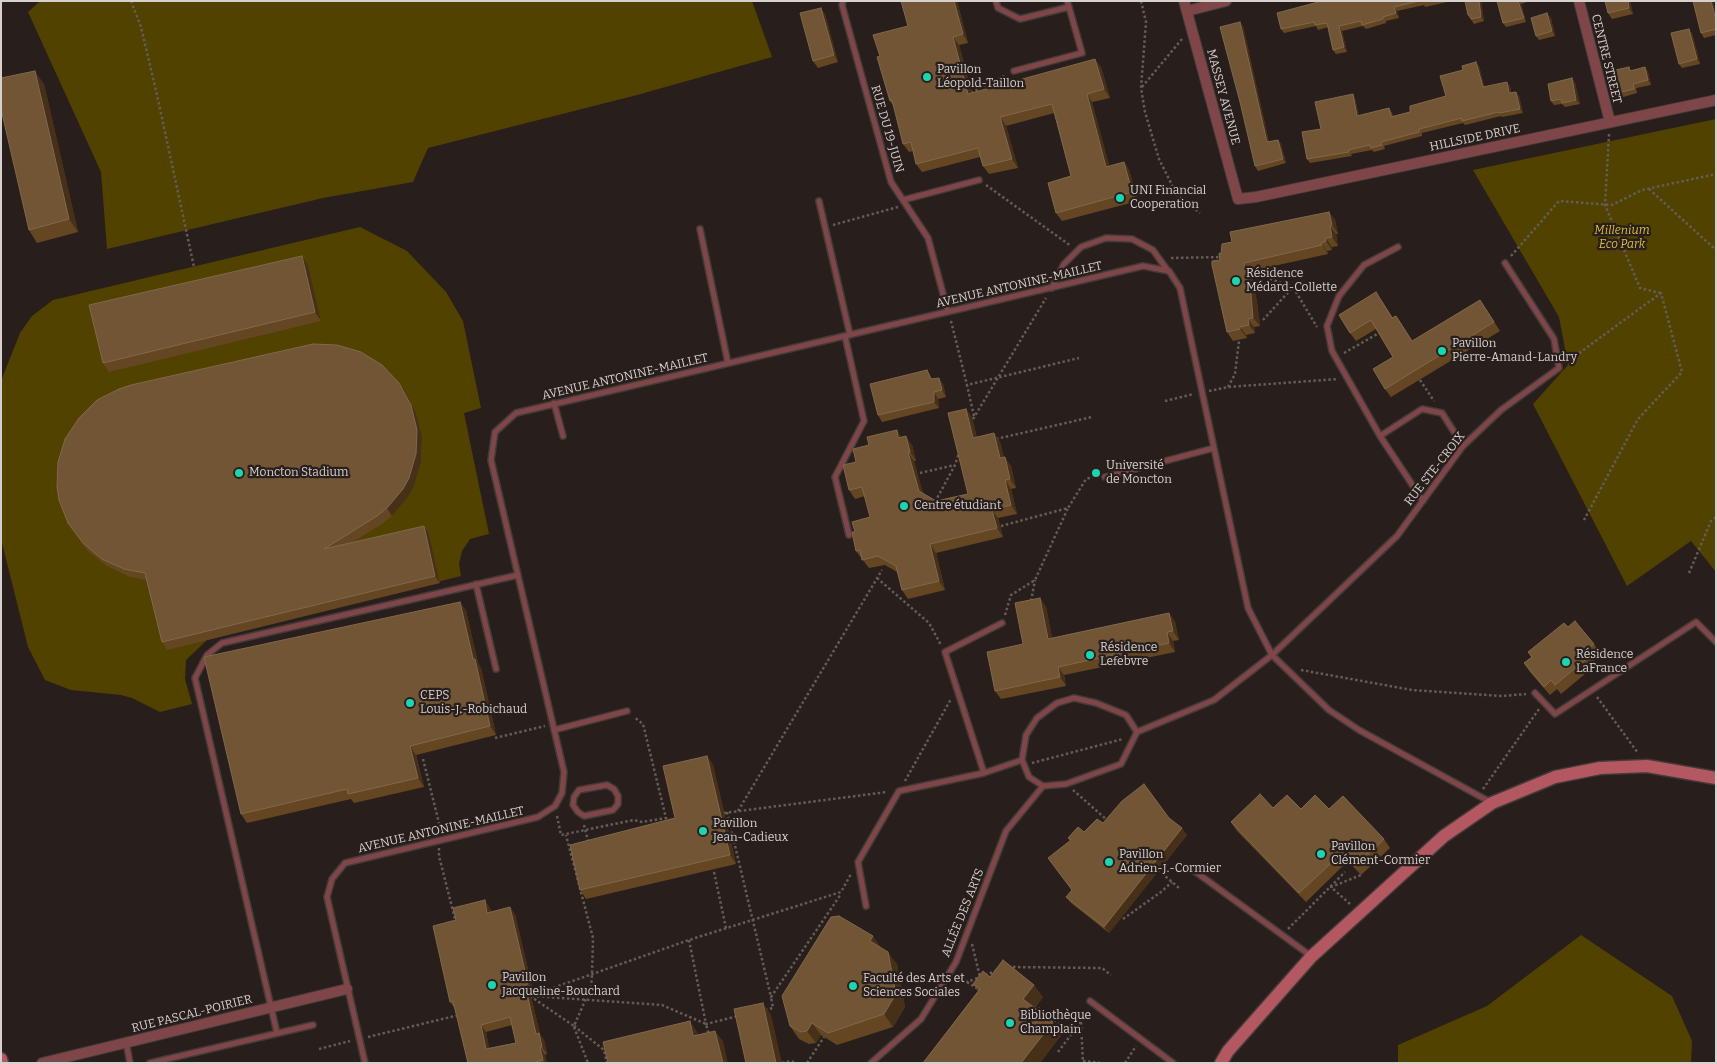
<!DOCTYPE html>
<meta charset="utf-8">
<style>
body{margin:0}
#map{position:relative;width:1717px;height:1064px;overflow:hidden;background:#281f1c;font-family:Bitter,serif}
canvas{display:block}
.frame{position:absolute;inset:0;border:2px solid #d6d0ce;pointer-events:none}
</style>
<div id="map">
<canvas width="1717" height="1064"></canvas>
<div class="frame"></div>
</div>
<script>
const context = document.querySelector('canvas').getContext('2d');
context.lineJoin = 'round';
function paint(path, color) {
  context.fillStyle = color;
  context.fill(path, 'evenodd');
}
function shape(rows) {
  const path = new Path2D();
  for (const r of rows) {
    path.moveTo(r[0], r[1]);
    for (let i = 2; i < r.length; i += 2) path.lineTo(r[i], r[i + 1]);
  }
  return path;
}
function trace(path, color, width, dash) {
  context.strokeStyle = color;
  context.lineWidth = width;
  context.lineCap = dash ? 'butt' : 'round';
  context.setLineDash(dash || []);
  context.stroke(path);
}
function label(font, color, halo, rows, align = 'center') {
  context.font = font + ' Bitter,serif';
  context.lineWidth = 4.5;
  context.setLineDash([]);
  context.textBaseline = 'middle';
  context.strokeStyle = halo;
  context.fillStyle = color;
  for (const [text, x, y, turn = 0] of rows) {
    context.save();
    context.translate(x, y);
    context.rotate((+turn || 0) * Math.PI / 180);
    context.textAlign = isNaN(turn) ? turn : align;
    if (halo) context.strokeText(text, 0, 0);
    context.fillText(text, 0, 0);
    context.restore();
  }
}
paint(shape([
 [40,1,752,1,772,57,637,95,428,148,413,182,323,198,107,249,101,172,28,12],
 [1716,119,1716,572,1691,541,1627,586,1533,404,1568,365,1559,317,1473,170],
 [360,227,407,251,446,292,463,321,481,408,464,413,489,534,470,539,462,551,459,564,461,576,207,640,186,660,185,679,192,704,160,712,132,698,121,695,71,690,45,680,28,647,1,539,1,381,20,333,32,316,53,300],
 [1581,935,1672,996,1692,1041,1691,1063,1398,1063,1398,1045,1487,1006]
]), '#514200');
const lane = shape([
 [843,1,842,5,891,182,928,238,948,312],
 [996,1,998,8,1020,19,1069,7,1067,1],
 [1014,71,1082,53,1069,7],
 [903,200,979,180],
 [819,201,850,335],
 [700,229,728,363],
 [1398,247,1364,265,1339,296,1327,326,1332,351,1380,436,1423,501],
 [1052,288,1064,264,1081,247,1106,238,1132,239,1153,250,1168,271],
 [845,336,864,421,835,477,849,535],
 [554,403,563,436],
 [1380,436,1422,409,1442,413,1463,446],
 [1105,477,1214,448],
 [476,584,496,669],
 [1002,623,945,652,984,773,1022,760],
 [1535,693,1555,714,1696,622,1716,642],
 [1074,698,1096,703,1126,715,1137,732,1121,764,1066,784,1043,786,1029,777,1022,760,1026,735,1037,718,1057,703,1074,698],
 [554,730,627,711],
 [1137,732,1214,700,1272,655,1397,536,1463,446,1501,410,1559,368,1554,339,1505,263],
 [607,785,614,789,618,796,618,804,613,810,584,816,578,812,573,805,574,797,579,790,607,785],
 [1193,870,1311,956],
 [866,906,858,862,899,791,984,773],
 [1090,1001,1173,1063],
 [277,1033,195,678,207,655,222,643,518,575],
 [126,1042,130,1063],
 [150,1063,313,1025],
 [365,1063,327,897,332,879,345,863,538,817,555,806,562,793,564,772,491,460,495,432,516,413,1143,266,1169,271,1180,288,1248,608,1272,655,1329,710,1359,730,1492,803],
 [871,1063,921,1019,956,962,1006,831,1043,786]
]);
const street = shape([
 [1184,1,1238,199,1256,197,1716,100],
 [1579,1,1610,122],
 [1187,11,1226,1],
 [42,1063,347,989]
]);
const secondary = shape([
 [1,1059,2,1063],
 [1221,1063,1228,1051,1311,957,1444,836,1492,803,1555,777,1600,768,1647,766,1716,778]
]);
trace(lane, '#443b38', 8);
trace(street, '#443b38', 12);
trace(secondary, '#443b38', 15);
trace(shape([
 [131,1,141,27,157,95,194,267],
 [1141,1,1146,22,1141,88,1145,112,1159,159,1177,195,1200,213],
 [1142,87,1182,39],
 [971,93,1006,75],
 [1609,134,1605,205,1640,288,1660,293],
 [986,185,1071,246],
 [1649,189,1716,250],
 [833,225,898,207],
 [1511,256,1559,201,1612,205,1642,190,1716,174],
 [1171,258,1223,257],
 [1251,272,1293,287,1317,327],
 [1263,320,1293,287],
 [951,321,967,385],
 [1344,353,1379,333],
 [1567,362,1661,293,1682,372,1638,419,1584,520],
 [1420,380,1434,401],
 [1228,387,1235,374,1239,341],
 [1209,391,1228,387,1338,379],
 [1165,401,1194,394],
 [974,416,967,385,1079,358],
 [973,419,1046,298],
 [996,439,1092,417],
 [920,473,955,465],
 [935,502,955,465,959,453],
 [1001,526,1068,508,1086,479,1096,476],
 [1689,573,1711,521,1716,517],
 [877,578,929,623,941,645],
 [1031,601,1035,580],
 [1005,615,1011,595,1035,580,1068,508],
 [1301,670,1412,690,1502,696,1526,694],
 [1597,697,1638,753],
 [495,738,545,726],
 [423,759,439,823,439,833],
 [1032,763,1123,739],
 [905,781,951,699],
 [1483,789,1539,709],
 [1073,790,1107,820],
 [738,811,882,570],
 [727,812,771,997,841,894],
 [724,813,887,792],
 [557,816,561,835,634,820,642,822,666,818,643,724,634,717],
 [584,825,588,841],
 [439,848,439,856,456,923],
 [1158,870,1179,888],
 [714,872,726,928],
 [1350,904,1331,887,1361,875],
 [1123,919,1161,892,1172,882],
 [1288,929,1345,872],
 [689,940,706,1024,738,1016],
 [972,944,980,977],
 [1008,967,1102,968,1111,975],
 [958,975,967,982,980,977],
 [985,975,996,971],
 [967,982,978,989],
 [530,996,689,940,841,892,851,874],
 [530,996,574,1026,591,987,592,975,593,938,566,835],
 [532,996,662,1005,706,1024,709,1035],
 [1038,1008,1072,1033],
 [765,1010,773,1008,771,997],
 [1081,1022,1083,1063],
 [574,1026,604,1050,607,1063],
 [574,1027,588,1063],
 [368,1037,459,1015],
 [319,1049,350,1041],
 [1058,1052,1089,1011],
 [1083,1061,1101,1063],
 [782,1063,791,1061,795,1063],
 [807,1063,824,1037],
 [1125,1063,1136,1046]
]), '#645c59', 2.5, [2.5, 2.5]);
trace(lane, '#7f464a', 5);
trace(street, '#7f464a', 10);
trace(secondary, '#b35861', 12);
paint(shape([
 [957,1,968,43,959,45,972,93,1101,67,1110,98,1092,102,1109,166,1124,162,1129,170,1138,201,1062,221,1056,213,1071,176,1054,113,1006,126,1018,168,989,174,983,166,980,157,922,172,916,164,913,151,909,152,903,144,894,107,890,101,880,56,908,26],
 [1322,1,1452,1,1425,7,1424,5,1397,11,1399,18,1386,21,1386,23,1366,29,1363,26,1342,31,1347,52,1336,54,1333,50,1328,27,1318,30,1316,26,1284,33,1281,29],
 [1481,1,1484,21,1474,24,1468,15],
 [1497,1,1530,1,1521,4,1526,22,1506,27,1503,23],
 [1630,1,1633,14,1612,19,1608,13],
 [1716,12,1716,35,1704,38,1701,33],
 [1547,13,1551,18,1555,36,1539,40,1536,36],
 [825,14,838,62,818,68,813,61],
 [1243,26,1269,142,1278,140,1281,144,1286,163,1258,171,1255,166],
 [1692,33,1700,64,1682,68,1679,64],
 [1479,66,1484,86,1510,86,1511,93,1519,96,1523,113,1502,117,1501,116,1465,125,1463,123,1422,133,1422,136,1384,146,1385,149,1374,152,1372,150,1351,154,1352,156,1310,163,1307,159,1321,129,1353,94,1355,99,1359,116,1389,108,1392,113,1393,116,1410,112,1446,96],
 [1629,67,1631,71,1645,67,1648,72,1651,85,1636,88,1637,93,1620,98,1617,93],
 [1572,78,1575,83,1580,104,1565,107,1562,104,1554,105,1551,101],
 [44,84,78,232,37,243,29,230],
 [1329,212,1335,220,1338,234,1336,234,1338,246,1332,247,1332,250,1327,251,1328,254,1251,271,1257,302,1260,326,1254,327,1255,333,1246,335,1247,338,1233,341,1227,332,1220,260,1221,254,1232,242],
 [308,265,321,321,109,372,103,363],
 [1382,301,1393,318,1396,316,1412,341,1486,309,1500,331,1391,397,1385,389,1393,357,1376,329,1356,341,1350,333],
 [927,370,932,379,943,384,946,397,938,399,939,408,882,422,878,415],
 [405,391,416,413,422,437,421,462,414,486,408,497,392,516,382,524,351,543,429,534,440,583,167,650,162,642,146,580,130,577,107,566,88,551,68,523],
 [966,409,972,418,977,438,994,433,1000,442,1004,458,1011,466,1016,488,1011,489,1017,514,998,518,1003,537,936,553,945,590,908,599,902,590,897,572,885,565,869,568,856,551,855,532,870,517,865,496,855,499,849,490,856,462,901,437,912,445,916,461,914,461,923,494,936,501,968,494],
 [1040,598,1046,607,1052,638,1169,613,1175,622,1179,640,1173,641,1175,652,1064,675,1066,686,1001,699,995,691,1023,644],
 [460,602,466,611,478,663,481,668,496,735,416,755,424,787,354,803,351,799,247,823,241,814],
 [1568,627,1594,644,1600,653,1593,659,1597,664,1561,694,1557,689,1550,695,1530,672,1524,663,1532,657,1528,652],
 [707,756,713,765,736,864,586,899,580,890,675,818],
 [1301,809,1329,809,1384,839,1390,848,1361,875,1348,861,1306,902,1237,831,1231,822],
 [1169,818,1187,835,1109,933,1071,903,1066,897,1072,890,1071,841,1068,838,1084,832,1103,823],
 [490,908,491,912,515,914,533,991,530,992,540,1034,544,1040,547,1054,545,1055,547,1063,468,1063,455,1009,450,1002,456,920],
 [512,1025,516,1043,489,1048,486,1032],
 [881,948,897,964,905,1007,893,1027,837,1045,821,1035,816,1043,809,1044,799,1039,790,1026],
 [990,977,1043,997,1035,1008,1062,1034,1040,1063,923,1063,978,991,973,984]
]), '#654623');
paint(shape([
 [954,1,957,1,968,43,963,34],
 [1479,1,1481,1,1484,21,1481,17],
 [1518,1,1521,4,1526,22,1524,18],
 [1628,1,1630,1,1633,14,1629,8],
 [1711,1,1713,1,1716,12,1716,20],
 [1394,7,1397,11,1399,18,1396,13],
 [821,8,825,14,838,62,834,55],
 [1547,13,1551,18,1555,36,1552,31],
 [1240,22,1243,26,1270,147,1267,142],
 [1339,26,1342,31,1347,52,1344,47],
 [1689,29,1692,33,1700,64,1697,59],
 [953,37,959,45,974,102,968,94],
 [1095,59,1101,67,1110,98,1104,89],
 [1476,62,1479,66,1485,91,1483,87],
 [1645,67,1648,72,1651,85,1648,80],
 [35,71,44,84,78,232,69,219],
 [1572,78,1575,83,1580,104,1576,100],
 [1507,82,1510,86,1512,97,1509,93],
 [1516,92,1519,96,1523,113,1520,109],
 [1087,94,1092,102,1112,175,1106,167],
 [1353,94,1355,99,1360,121,1357,116],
 [1000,117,1006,126,1018,168,1012,159],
 [1278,140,1281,144,1286,163,1283,159],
 [1124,162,1129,170,1138,201,1132,192],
 [1329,212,1335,220,1338,234,1332,225],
 [1330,226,1336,234,1338,246,1332,237],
 [1326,238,1332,247,1332,250,1326,241],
 [1321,243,1327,251,1328,254,1322,245],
 [302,256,308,265,321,321,315,312],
 [1244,263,1251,271,1257,302,1260,326,1253,318],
 [1248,319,1254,327,1255,333,1249,325],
 [1240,327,1246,335,1247,338,1240,329],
 [939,378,943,384,946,397,942,390],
 [399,383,405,391,416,413,422,437,421,462,414,486,408,497,392,516,387,508],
 [934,392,938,399,939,408,934,402],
 [966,409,972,418,979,447,973,438],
 [897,430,903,439,898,438],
 [994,433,1000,442,1006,467,1000,458],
 [906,436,912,445,916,461,910,452],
 [908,452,914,461,925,500,919,491],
 [1005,457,1011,466,1016,488,1010,479],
 [1005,480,1011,489,1017,514,1011,505],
 [992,510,998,518,1003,537,997,528],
 [424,526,429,534,440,583,435,576],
 [930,544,936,553,945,590,939,581],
 [1040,598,1046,607,1054,648,1048,639],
 [460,602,466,611,478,663,481,668,496,735,490,726],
 [1169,613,1175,622,1179,640,1173,631],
 [1167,632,1173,641,1175,652,1169,643],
 [1058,667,1064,675,1066,686,1060,677],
 [410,746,416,755,424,787,418,778],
 [707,756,713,765,736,864,730,855],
 [1182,828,1187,835,1109,933,1104,927],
 [485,900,490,908,492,920,487,913],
 [510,907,515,914,533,991,528,984],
 [873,936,882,949,870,941],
 [888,952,897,964,905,1007,893,1027,884,1014],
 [525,984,530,992,540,1034,544,1040,547,1054,542,1047,536,1034],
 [1034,985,1043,997,1032,1011,1023,999],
 [763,1003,771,1015,782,1063,776,1063],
 [690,1021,697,1032,701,1047,693,1036],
 [1053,1022,1062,1034,1040,1063,1021,1063],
 [812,1023,821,1035,816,1043,807,1031],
 [481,1025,486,1032,491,1056,486,1049],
 [715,1031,723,1041,728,1063,723,1063],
 [540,1047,545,1055,547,1063,545,1063,543,1060]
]), '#473018');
const building = shape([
 [901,1,954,1,963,34,953,37,968,94,1095,59,1104,89,1087,94,1106,167,1124,162,1132,192,1056,213,1048,183,1071,176,1052,104,1000,117,1012,159,983,166,978,148,916,164,911,142,903,144,892,100,890,101,877,57,880,56,873,35,908,26,901,1],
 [1322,1,1419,1,1394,7,1396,13,1383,17,1383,19,1362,25,1361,21,1339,26,1344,47,1333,50,1327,23,1315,25,1314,22,1281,29,1277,13,1322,1],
 [1465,1,1479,1,1481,17,1471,19,1469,15,1468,15,1465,1],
 [1497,1,1518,1,1524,18,1503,23,1497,1],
 [1605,1,1628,1,1629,8,1608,13,1605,1],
 [1693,1,1711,1,1716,20,1716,29,1701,33,1693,1],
 [821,8,834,55,813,61,800,13,821,8],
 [1547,13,1552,31,1536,36,1531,18,1547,13],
 [1240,22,1267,142,1278,140,1283,159,1255,166,1240,102,1220,27,1240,22],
 [1689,29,1697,59,1679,64,1671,33,1689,29],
 [1476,62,1483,87,1507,82,1509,93,1516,92,1520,109,1499,113,1498,112,1462,121,1462,118,1419,129,1419,132,1381,142,1382,145,1371,148,1370,145,1348,150,1349,152,1307,159,1302,132,1321,129,1315,102,1353,94,1357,116,1389,108,1391,117,1410,112,1410,106,1446,96,1440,76,1463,70,1462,66,1476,62],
 [1629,67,1630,71,1645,67,1648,80,1633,84,1634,89,1617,93,1611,71,1629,67],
 [35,71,69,219,29,230,1,109,1,78,35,71],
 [1572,78,1576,100,1562,103,1561,99,1551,101,1548,84,1572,78],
 [1329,212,1332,225,1330,226,1332,237,1326,238,1326,241,1321,243,1322,245,1244,263,1251,294,1253,318,1248,319,1249,325,1240,327,1240,329,1227,332,1212,265,1212,261,1220,260,1219,253,1221,254,1222,244,1232,242,1230,232,1329,212],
 [302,256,315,312,103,363,89,305,302,256],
 [1376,292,1392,318,1396,316,1412,341,1480,300,1494,322,1385,389,1373,369,1393,357,1371,320,1350,333,1339,315,1376,292],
 [313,344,337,345,361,352,382,365,399,383,411,405,417,430,416,454,409,478,403,489,387,508,377,516,324,549,424,526,435,576,162,642,145,573,124,569,102,559,83,543,68,523,59,500,57,487,58,462,65,439,79,418,97,400,119,389,131,385,313,344],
 [927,370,931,379,939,378,942,390,934,392,934,402,878,415,870,384,927,370],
 [966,409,973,438,994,433,1000,458,1005,457,1010,479,1005,480,1011,505,992,510,997,528,930,544,939,581,902,590,896,566,878,556,862,560,860,550,856,551,852,532,855,532,852,522,870,517,862,487,849,490,843,465,856,462,853,449,869,445,867,437,897,430,898,438,906,436,910,452,908,452,919,491,936,501,968,494,948,413,966,409],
 [1040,598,1048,639,1169,613,1173,631,1167,632,1169,643,1058,667,1060,677,995,691,987,652,1023,644,1015,603,1040,598],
 [460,602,473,659,475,659,490,726,410,746,418,778,348,794,347,789,241,814,204,657,460,602],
 [1575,621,1594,644,1587,650,1591,655,1555,685,1551,680,1544,687,1524,663,1532,657,1528,652,1564,623,1568,627,1575,621],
 [707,756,730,855,580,890,570,845,675,818,663,766,707,756],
 [1144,784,1169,818,1182,828,1104,927,1066,897,1072,890,1048,858,1071,840,1068,838,1078,827,1084,832,1097,819,1103,823,1122,801,1144,784],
 [1260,794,1273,808,1287,795,1301,809,1315,795,1329,809,1343,796,1384,839,1355,867,1342,853,1299,893,1231,822,1260,794],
 [485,900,487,913,510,907,528,984,525,984,536,1034,539,1033,542,1047,540,1047,543,1060,532,1063,468,1063,453,1001,450,1002,433,926,456,920,453,908,485,900],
 [510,1017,516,1043,486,1049,481,1025,510,1017],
 [839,916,873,936,870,941,888,952,896,994,884,1014,828,1033,812,1023,807,1031,801,1032,790,1026,782,996,831,917,839,916],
 [1003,960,1034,985,1023,999,1053,1022,1021,1063,923,1063,980,989,973,984,983,971,990,977,1003,960],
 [763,1003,776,1063,746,1063,734,1009,763,1003],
 [690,1021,693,1036,715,1031,723,1063,608,1063,603,1042,690,1021]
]);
paint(building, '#715535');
trace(building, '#81684d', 1);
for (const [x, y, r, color] of [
 [927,77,5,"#1dd5b1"],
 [1120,198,5,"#1dd5b1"],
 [1236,281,5,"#1dd5b1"],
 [1442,351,5,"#1dd5b1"],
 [239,473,5,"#1dd5b1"],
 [1096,473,5,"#1dd5b1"],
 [904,506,5,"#1dd5b1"],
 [1090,655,5,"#1dd5b1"],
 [1566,662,5,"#1dd5b1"],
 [410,703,5,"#1dd5b1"],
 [703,831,5,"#1dd5b1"],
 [1321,854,5,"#1dd5b1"],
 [1109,862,5,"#1dd5b1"],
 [492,985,5,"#1dd5b1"],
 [853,986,5,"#1dd5b1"],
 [1010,1023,5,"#1dd5b1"]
]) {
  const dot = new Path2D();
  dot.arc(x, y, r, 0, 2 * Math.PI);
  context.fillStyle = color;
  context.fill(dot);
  trace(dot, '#281f1c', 2);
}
label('12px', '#d6d0ce', '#281f1c', [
 ["CENTRE STREET",1606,59,76],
 ["MASSEY AVENUE",1223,97,75],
 ["RUE DU 19-JUIN",887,129,74],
 ["HILLSIDE DRIVE",1475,138,-12],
 ["AVENUE ANTONINE-MAILLET",1019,285,-13],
 ["AVENUE ANTONINE-MAILLET",625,377,-13],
 ["RUE STE-CROIX",1435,469,-52],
 ["AVENUE ANTONINE-MAILLET",441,830,-13],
 ["ALLÉE DES ARTS",963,913,-68],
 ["RUE PASCAL-POIRIER",192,1014,-14]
]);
label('12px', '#d6d0ce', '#281f1c', [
 ["Pavillon",937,70],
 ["Léopold-Taillon",937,84],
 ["UNI Financial",1130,191],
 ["Cooperation",1130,205],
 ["Résidence",1246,274],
 ["Médard-Collette",1246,288],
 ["Pavillon",1452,344],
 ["Pierre-Amand-Landry",1452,358],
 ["Université",1106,466],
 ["de Moncton",1106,480],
 ["Moncton Stadium",249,473],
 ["Centre étudiant",914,506],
 ["Résidence",1100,648],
 ["Lefebvre",1100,662],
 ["Résidence",1576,655],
 ["LaFrance",1576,669],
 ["CEPS",420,696],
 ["Louis-J.-Robichaud",420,710],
 ["Pavillon",713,824],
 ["Jean-Cadieux",713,838],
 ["Pavillon",1331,847],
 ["Clément-Cormier",1331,861],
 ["Pavillon",1119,855],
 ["Adrien-J.-Cormier",1119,869],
 ["Pavillon",502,978],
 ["Jacqueline-Bouchard",502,992],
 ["Faculté des Arts et",863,979],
 ["Sciences Sociales",863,993],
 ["Bibliothèque",1020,1016],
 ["Champlain",1020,1030]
], 'left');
label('italic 12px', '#dcbd3e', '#281f1c', [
 ["Millenium",1622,231],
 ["Eco Park",1622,245]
]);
</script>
